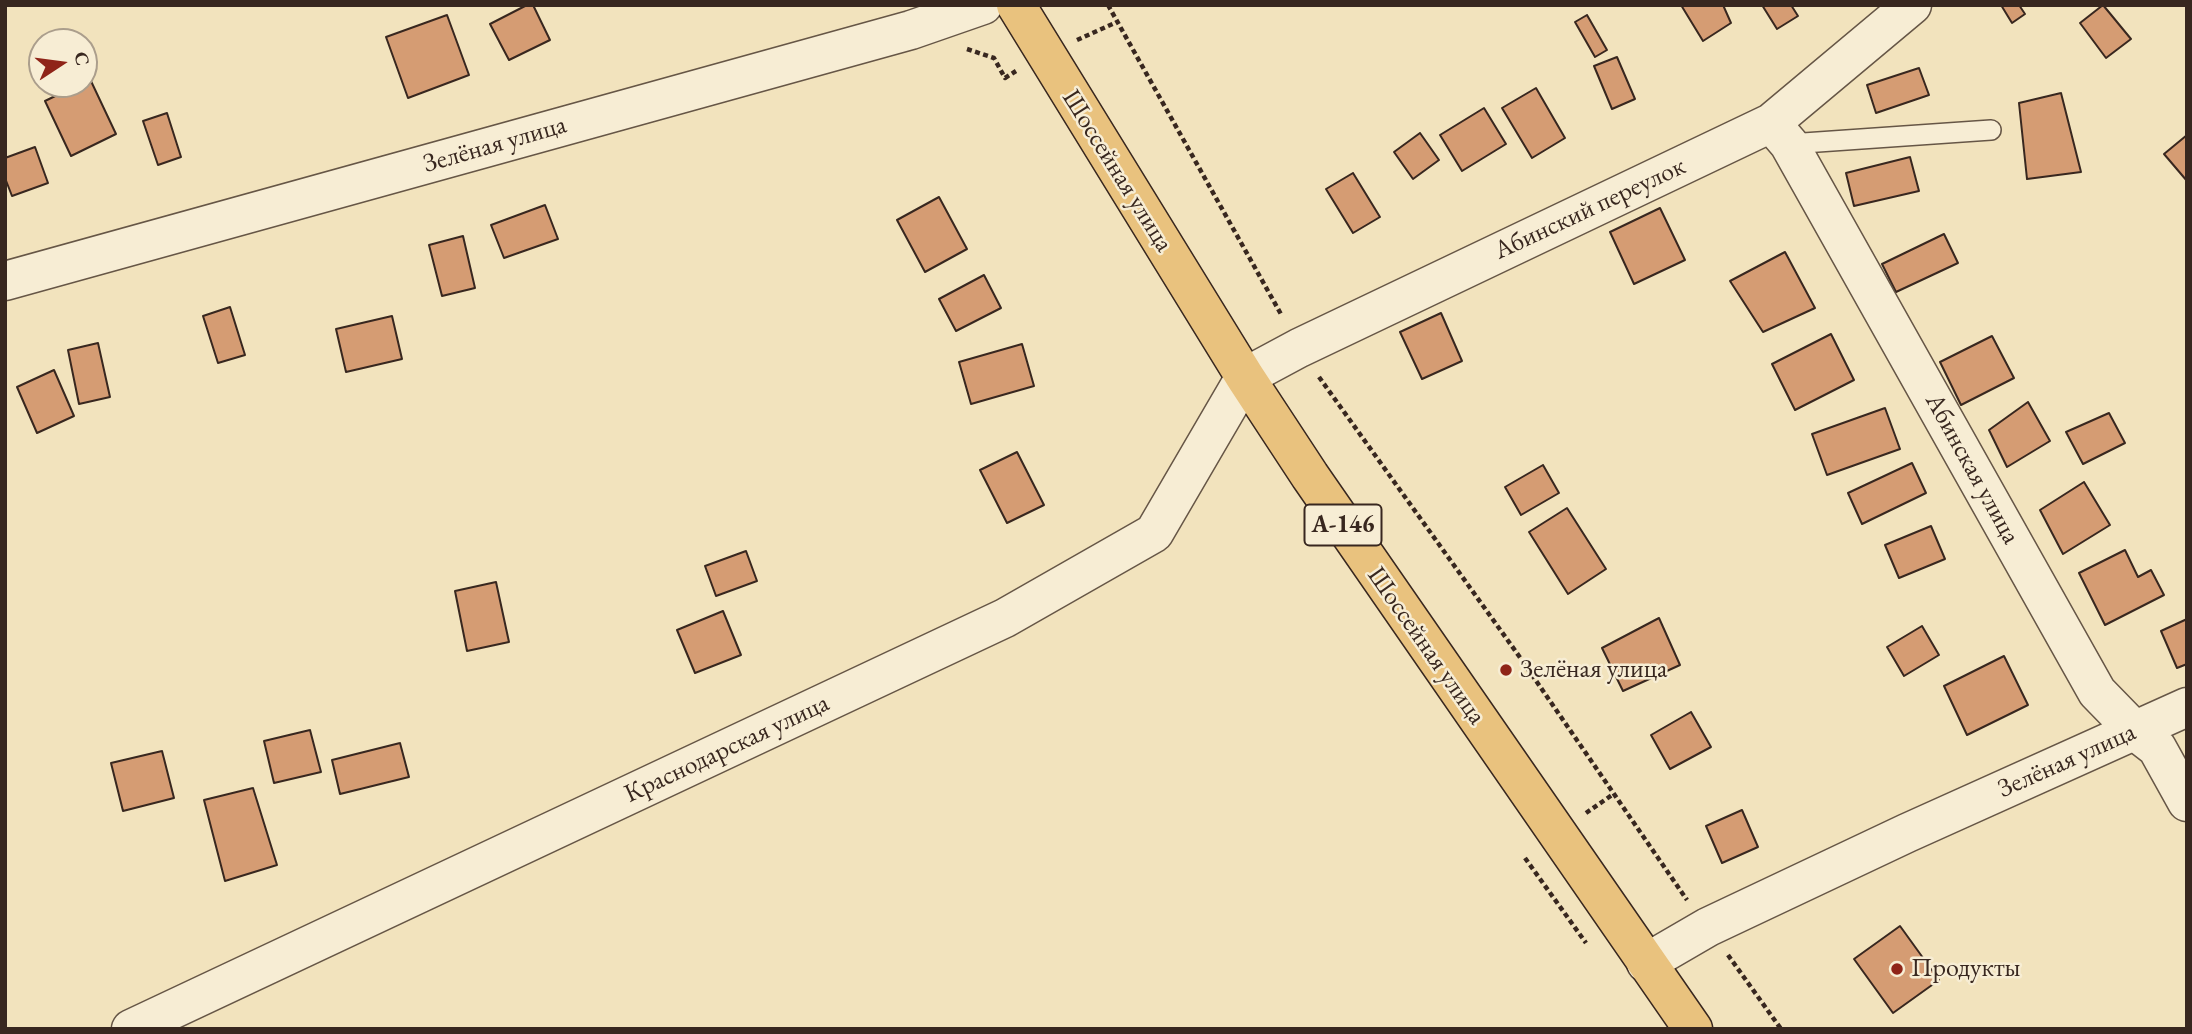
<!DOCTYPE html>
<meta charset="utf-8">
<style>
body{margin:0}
#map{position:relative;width:2192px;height:1034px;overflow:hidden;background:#f2e3bd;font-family:"EB Garamond",serif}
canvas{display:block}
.frame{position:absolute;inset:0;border:7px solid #38271f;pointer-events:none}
.north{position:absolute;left:28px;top:28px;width:70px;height:70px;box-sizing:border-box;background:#f7edd4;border:2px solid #ab9e8c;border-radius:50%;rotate:77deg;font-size:19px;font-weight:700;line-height:28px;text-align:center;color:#38271f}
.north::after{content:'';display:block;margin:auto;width:24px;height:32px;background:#8f2418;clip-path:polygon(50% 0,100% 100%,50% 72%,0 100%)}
</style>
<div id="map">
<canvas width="2192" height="1034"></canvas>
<div class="frame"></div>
<div class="north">С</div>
</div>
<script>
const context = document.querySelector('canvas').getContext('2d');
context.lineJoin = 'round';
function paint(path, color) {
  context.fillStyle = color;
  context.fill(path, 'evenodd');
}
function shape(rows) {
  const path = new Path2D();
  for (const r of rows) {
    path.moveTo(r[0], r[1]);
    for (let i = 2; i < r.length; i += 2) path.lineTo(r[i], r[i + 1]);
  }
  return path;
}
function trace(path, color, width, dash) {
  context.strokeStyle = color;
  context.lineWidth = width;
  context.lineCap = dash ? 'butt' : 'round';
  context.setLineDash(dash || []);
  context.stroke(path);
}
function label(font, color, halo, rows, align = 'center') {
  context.font = font + ' "EB Garamond",serif';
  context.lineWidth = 5;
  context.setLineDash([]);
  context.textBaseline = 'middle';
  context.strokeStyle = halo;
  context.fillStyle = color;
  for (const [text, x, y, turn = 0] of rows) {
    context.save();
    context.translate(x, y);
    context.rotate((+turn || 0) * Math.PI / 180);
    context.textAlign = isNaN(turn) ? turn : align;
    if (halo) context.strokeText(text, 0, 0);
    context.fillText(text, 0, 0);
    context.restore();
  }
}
const building = shape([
 [527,5,533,5,550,40,509,60,490,24,527,5],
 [1681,5,1723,5,1731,23,1703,41,1681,5],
 [1762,5,1791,5,1798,16,1777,29,1762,5],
 [2001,5,2019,5,2025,14,2012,23,2001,5],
 [2103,5,2131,39,2106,58,2080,23,2103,5],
 [447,15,469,75,408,98,386,37,447,15],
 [1587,15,1607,50,1595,57,1575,22,1587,15],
 [1617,57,1635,99,1612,109,1594,66,1617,57],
 [1919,68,1929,95,1876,113,1867,85,1919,68],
 [90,79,116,134,71,156,45,101,90,79],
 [1536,88,1565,138,1532,158,1502,108,1536,88],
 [2061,93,2081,172,2027,179,2019,103,2061,93],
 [1484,108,1506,144,1462,171,1440,135,1484,108],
 [167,113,181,157,158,165,143,121,167,113],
 [1420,133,1439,160,1413,179,1394,152,1420,133],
 [2187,135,2187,181,2164,154,2187,135],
 [35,147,48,183,12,196,5,178,5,158,35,147],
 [1910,157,1919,191,1854,206,1846,173,1910,157],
 [1353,173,1380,217,1353,233,1326,189,1353,173],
 [939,197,967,249,925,272,897,220,939,197],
 [545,205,558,239,504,258,491,225,545,205],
 [1660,208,1685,260,1634,284,1610,232,1660,208],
 [1944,234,1958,263,1896,292,1882,264,1944,234],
 [463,236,475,288,442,296,429,245,463,236],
 [1785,252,1815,308,1763,332,1730,281,1785,252],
 [984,275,1001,308,956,331,939,299,984,275],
 [230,307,245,355,218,363,203,316,230,307],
 [1441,313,1462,361,1422,379,1400,332,1441,313],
 [392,316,402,359,346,372,336,329,392,316],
 [1831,334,1854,380,1795,410,1772,364,1831,334],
 [1992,336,2014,378,1961,405,1940,362,1992,336],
 [98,343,110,397,79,404,68,350,98,343],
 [1022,344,1034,386,971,404,959,362,1022,344],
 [54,370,74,416,37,433,17,387,54,370],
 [2028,402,2050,441,2007,467,1989,430,2028,402],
 [1885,408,1900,449,1827,475,1812,434,1885,408],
 [2109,413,2125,443,2083,464,2066,432,2109,413],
 [1017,452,1044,505,1007,523,980,470,1017,452],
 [1912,463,1926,493,1862,524,1848,493,1912,463],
 [1543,465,1559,493,1521,515,1505,487,1543,465],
 [2084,482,2110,525,2063,554,2040,510,2084,482],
 [1567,508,1606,569,1568,594,1529,532,1567,508],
 [1931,526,1945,559,1899,578,1885,545,1931,526],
 [2125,550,2138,577,2151,570,2164,595,2105,625,2079,573,2125,550],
 [746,551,757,581,716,596,705,566,746,551],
 [496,582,509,642,467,651,455,591,496,582],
 [723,611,741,655,695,673,677,630,723,611],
 [1659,618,1680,665,1623,691,1602,648,1659,618],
 [2187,619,2187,664,2177,668,2161,631,2187,619],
 [1922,626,1939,655,1904,676,1887,647,1922,626],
 [2004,656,2028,705,1967,735,1944,686,2004,656],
 [1691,712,1711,747,1670,769,1651,735,1691,712],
 [310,730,321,772,274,783,264,741,310,730],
 [400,743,409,777,340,794,332,760,400,743],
 [162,751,174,798,123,811,111,763,162,751],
 [253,788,277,865,225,881,204,800,253,788],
 [1742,810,1758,847,1722,863,1706,826,1742,810],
 [1900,926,1939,980,1893,1013,1854,959,1900,926]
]);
paint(building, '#d59c73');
trace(building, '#38271f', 2);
const lane = shape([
 [1789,144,1991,130]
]);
const street = shape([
 [1771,123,1789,144,2097,692,2135,731,2157,748,2187,802],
 [5,281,911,30,983,5],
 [1646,963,1708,927,1907,833,2187,707],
 [131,1029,1005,618,1154,533,1245,377,1299,348,1771,123,1912,5]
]);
const highway = shape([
 [1016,5,1245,377,1310,476,1693,1029]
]);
trace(lane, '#665646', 22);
trace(street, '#665646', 41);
trace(highway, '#38271f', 41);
trace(shape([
 [1108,5,1282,316],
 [1077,40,1117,22],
 [967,49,994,58,1005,78,1016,71],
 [1319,377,1519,656,1687,900],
 [1586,813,1612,795],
 [1525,858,1586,943],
 [1728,955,1781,1029]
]), '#38271f', 4.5, [5, 3.5]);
trace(lane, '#f7edd4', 19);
trace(street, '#f7edd4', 38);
trace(highway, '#e9c27e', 38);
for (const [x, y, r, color] of [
 [1506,670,7,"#8f2418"],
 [1897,969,7,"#8f2418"]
]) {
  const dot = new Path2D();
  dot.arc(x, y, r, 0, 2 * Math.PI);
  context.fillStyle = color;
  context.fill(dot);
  trace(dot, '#f7edd4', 2.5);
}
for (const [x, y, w] of [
 [1343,525,77]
]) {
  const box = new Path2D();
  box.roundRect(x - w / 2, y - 20.5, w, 41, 5);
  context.fillStyle = '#f7edd4';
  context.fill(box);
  trace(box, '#38271f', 2);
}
label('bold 24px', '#38271f', null, [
 ["А-146",1343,525]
]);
label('26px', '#38271f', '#f7edd4', [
 ["Зелёная улица",495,145,-16],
 ["Шоссейная улица",1117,171,58],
 ["Абинский переулок",1590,209,-25],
 ["Абинская улица",1972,469,61],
 ["Шоссейная улица",1426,646,55],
 ["Краснодарская улица",727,749,-25],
 ["Зелёная улица",2067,761,-24]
]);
label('26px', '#38271f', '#f7edd4', [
 ["Зелёная улица",1520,670],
 ["Продукты",1911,969]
], 'left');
</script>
